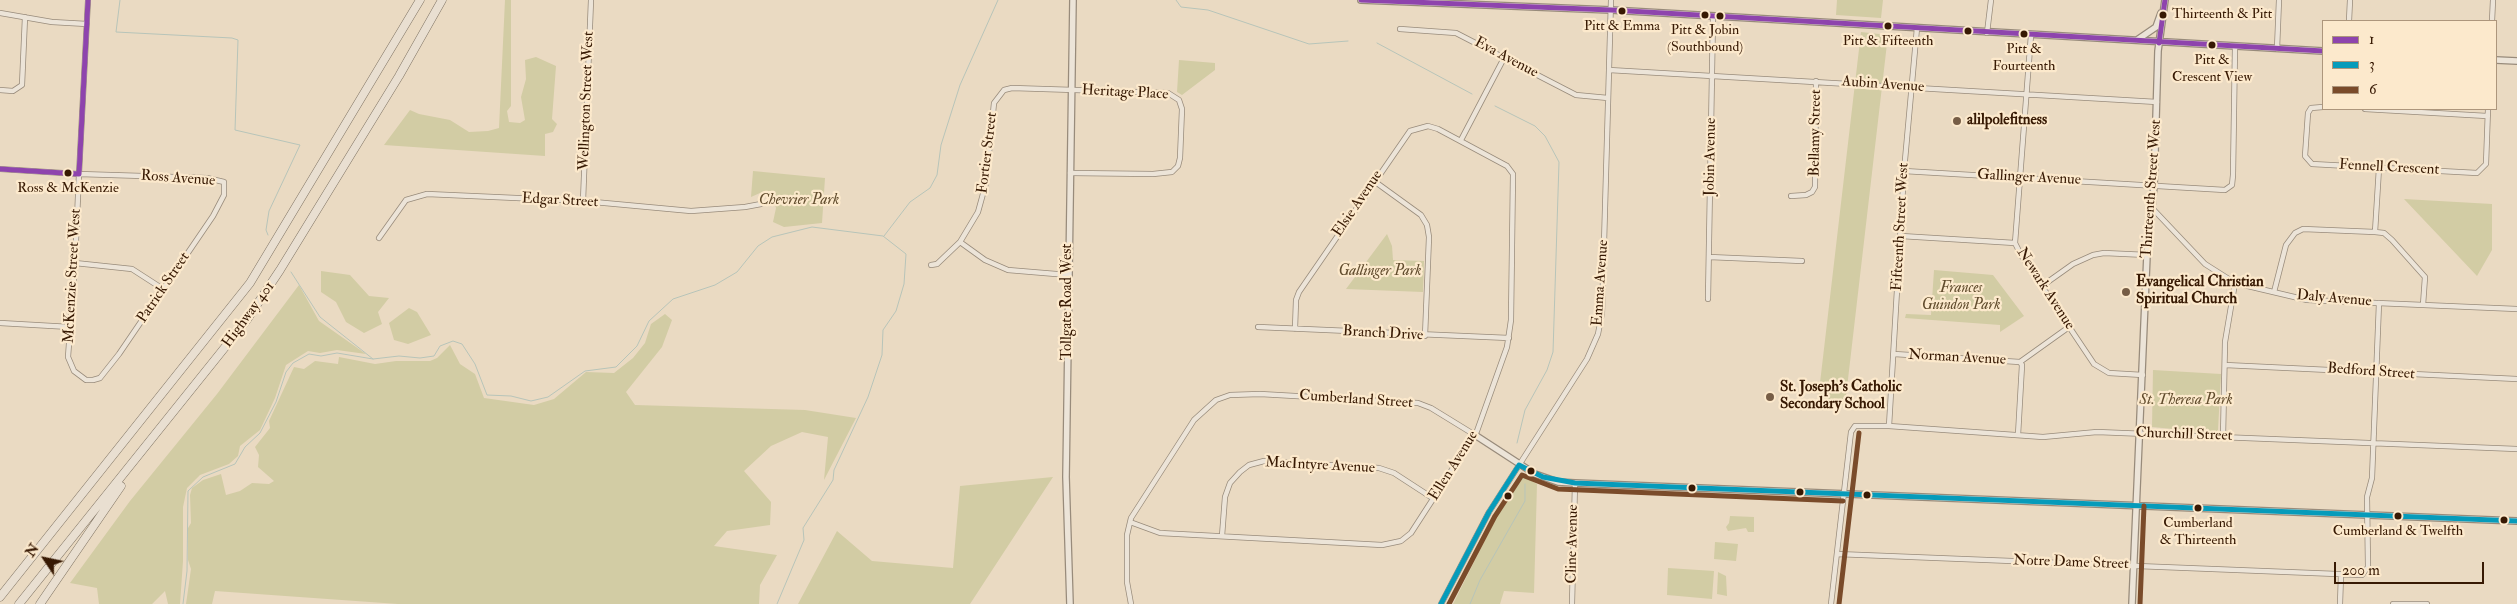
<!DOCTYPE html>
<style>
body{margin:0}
#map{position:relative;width:2517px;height:604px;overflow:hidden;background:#eadac2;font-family:"IM FELL Double Pica",serif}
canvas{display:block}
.legend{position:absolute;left:2322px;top:20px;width:175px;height:90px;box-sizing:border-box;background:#fce9cc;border:1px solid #ad967c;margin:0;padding:6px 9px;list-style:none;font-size:15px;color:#371903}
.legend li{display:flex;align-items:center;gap:10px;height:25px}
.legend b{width:25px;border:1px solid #ad967c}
.north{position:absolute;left:20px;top:534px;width:50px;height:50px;-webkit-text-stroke:4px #fce9cc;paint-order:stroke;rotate:304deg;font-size:14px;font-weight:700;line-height:20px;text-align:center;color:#371903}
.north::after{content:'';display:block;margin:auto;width:18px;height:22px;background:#371903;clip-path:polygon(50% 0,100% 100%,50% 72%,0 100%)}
.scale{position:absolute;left:2334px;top:562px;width:150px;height:22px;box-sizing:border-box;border:2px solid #371903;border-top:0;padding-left:6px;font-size:15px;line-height:18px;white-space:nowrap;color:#371903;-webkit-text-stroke:4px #fce9cc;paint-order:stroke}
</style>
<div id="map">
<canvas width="2517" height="604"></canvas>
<ul class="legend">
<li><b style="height:6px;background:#8e44ad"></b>1</li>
<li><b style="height:6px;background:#069bba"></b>3</li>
<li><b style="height:6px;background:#7a4b2a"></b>6</li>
</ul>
<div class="north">N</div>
<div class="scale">200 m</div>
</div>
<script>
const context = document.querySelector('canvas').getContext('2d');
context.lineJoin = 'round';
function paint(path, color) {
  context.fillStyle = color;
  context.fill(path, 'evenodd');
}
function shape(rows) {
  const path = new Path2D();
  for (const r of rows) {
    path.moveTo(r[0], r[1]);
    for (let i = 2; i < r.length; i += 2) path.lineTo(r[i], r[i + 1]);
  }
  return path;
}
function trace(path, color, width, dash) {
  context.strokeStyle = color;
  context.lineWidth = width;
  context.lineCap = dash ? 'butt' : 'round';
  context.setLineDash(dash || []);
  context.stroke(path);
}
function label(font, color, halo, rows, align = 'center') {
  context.font = font + ' "IM FELL Double Pica",serif';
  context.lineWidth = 4.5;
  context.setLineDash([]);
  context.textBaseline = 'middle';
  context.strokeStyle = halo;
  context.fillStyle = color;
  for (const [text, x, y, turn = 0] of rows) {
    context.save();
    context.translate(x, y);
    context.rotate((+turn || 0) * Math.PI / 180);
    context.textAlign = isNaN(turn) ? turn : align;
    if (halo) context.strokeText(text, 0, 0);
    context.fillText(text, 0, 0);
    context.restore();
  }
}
paint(shape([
 [505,0,511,0,511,106,507,111,509,122,520,123,525,120,521,97,526,79,525,60,536,57,556,66,552,119,557,124,553,132,545,134,545,156,384,145,410,110,419,114,450,120,469,132,488,131,499,128],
 [1837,0,1883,0,1881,18,1836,15],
 [1861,32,1888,35,1845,405,1818,400],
 [1179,60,1215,63,1215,70,1182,95,1177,92],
 [753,171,825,178,822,223,784,227,773,222,776,208,773,197,760,193,751,197],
 [2404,199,2492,204,2492,250,2477,276],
 [1387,234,1392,246,1393,260,1424,261,1423,292,1346,289],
 [1934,270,1993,275,2024,316,2000,332,2000,325,1905,318,1906,314,1931,315],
 [321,271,350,275,369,296,389,298,378,312,382,324,364,333,346,322,336,302,321,292],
 [299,285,319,321,366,354,337,350,320,353,308,351,286,365,275,398,260,430,240,446,238,456,229,464,200,475,187,488,183,507,183,561,180,604,168,604,165,591,152,604,99,604,97,588,70,583,130,501,217,394],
 [409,308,417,312,431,335,408,344,394,340,389,323],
 [665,314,672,320,662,347,626,392,635,405,805,410,856,418,824,480,828,437,802,432,771,446,744,471,771,502,770,525,727,531,714,546,777,555,760,585,759,604,398,604,215,591,212,604,186,604,191,569,188,560,188,528,191,523,190,495,192,488,203,480,221,474,226,495,240,491,252,483,269,484,274,481,258,467,259,455,255,447,270,428,269,421,294,367,304,369,315,361,338,364,339,357,375,364,396,361,430,361,437,358,450,345,460,364,475,374,484,398,534,405,554,399,586,372,614,373,633,358,645,343,651,324],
 [2153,370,2221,374,2218,430,2215,433,2152,427],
 [1523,476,1537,484,1534,593,1504,591,1500,604,1453,604,1497,516],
 [1053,477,970,604,798,604,837,531,872,561,953,568,960,486],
 [1730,516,1754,517,1754,532,1748,532,1746,528,1728,531,1726,527,1729,523],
 [1715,542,1738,544,1736,561,1714,559],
 [1668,568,1714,571,1712,599,1667,595],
 [1718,572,1726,576,1727,596,1717,594]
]), '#d2cca4');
trace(shape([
 [120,0,116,32,232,38,238,40,235,130,300,145,269,211,266,230,268,235],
 [1176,0,1181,7,1208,10,1309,44,1348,41],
 [1377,43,1472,94],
 [1495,106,1535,126,1545,136,1559,162,1553,352,1547,370,1525,410,1517,443],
 [884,236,910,202,930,188,937,175,941,145,960,85,998,0],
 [291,272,320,317,373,359],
 [183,604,187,571,188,491,203,477,235,464,245,447,260,433,276,402,286,372,293,363,309,354,321,356,337,353,373,359,399,356,420,358,434,356,440,346,453,341,462,344,475,364,487,395,511,396,531,401,548,397,585,371,616,367,637,346,649,321,673,299,715,285,737,272,758,246,772,237,812,227,883,236,906,254,904,284,896,311,883,330,882,355,868,397,834,470,833,480,803,528,804,540,777,604],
 [1470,604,1480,580,1525,501,1525,484]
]), '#b7c4b9', 1);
const minor = shape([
 [0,13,52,22,87,24],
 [2349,21,2350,0],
 [2492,21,2493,0],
 [1400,29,1456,33,1576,95,1608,98],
 [1987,33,1991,0],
 [2277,49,2279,0],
 [1609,70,2157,102],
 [0,90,13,91,22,85,25,17],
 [2323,107,2311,108,2308,113,2305,156,2312,164,2477,173,2486,164,2488,109],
 [2365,109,2487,116],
 [1461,140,1504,58],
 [0,169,79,174,207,178,224,182,224,195,213,216,119,354,100,378,93,380,86,380,74,371,68,357,75,263,79,174,88,0],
 [1904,171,2225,190,2232,185,2233,175,2235,47],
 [1374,181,1421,215,1427,225,1429,237,1425,336],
 [1791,196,1806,195,1812,192,1815,187,1816,81],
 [583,201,591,0],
 [2152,208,2205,264,2235,283,2307,300,2517,309],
 [2375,232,2379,168],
 [1901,236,2015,243,2021,255,2094,364,2109,373,2143,375],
 [379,238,406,200,427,194,583,201,691,211,745,207,761,204],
 [960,242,985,260,1008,270,1068,275],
 [2015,243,2031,35],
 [1709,257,1802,261],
 [75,263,132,269,163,289],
 [931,265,937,264,960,242,978,212,986,183,994,103,1004,90,1012,88,1168,93,1179,100,1182,109,1180,158,1178,166,1172,172,1153,174,1070,173],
 [2042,286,2073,264,2093,255,2104,253,2147,255],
 [2274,292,2286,245,2295,233,2303,229,2375,232,2384,233,2392,240,2425,277,2423,305],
 [1708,299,1713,16],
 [0,323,70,327],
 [1258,327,1509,338],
 [1894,354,2020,362,2069,327],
 [2225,365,2517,379],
 [1889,426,1904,171,1917,28],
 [2018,435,2022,365,2020,362],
 [2223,437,2225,342,2235,283],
 [1130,522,1160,533,1382,545,1401,541,1411,533,1477,431,1507,347,1511,320,1513,174,1507,166,1438,129,1428,126,1410,131,1299,292,1296,300,1295,329],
 [1222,536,1225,497,1230,483,1240,472,1249,465,1264,461,1379,468,1394,473,1434,499],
 [1837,554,2362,575,2368,567,2367,497,2372,478,2379,303],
 [1131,604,1127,582,1127,535,1131,518,1194,420,1216,400,1230,395,1260,394,1418,403,1431,408,1475,435],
 [1441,604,1489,512,1587,359,1598,334,1602,313,1611,0],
 [1572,604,1575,483],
 [1831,604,1851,432,1855,426,1889,426,2043,437,2097,432,2517,449],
 [2340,604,2341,575],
 [2393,604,2427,604]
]);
const tertiary = shape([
 [1361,0,1611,10,2323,51],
 [2137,40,2156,27,2161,13],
 [2496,60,2517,61],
 [1475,435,1535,474,1558,482,1575,483,2517,521],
 [1070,604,1066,477,1073,0],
 [2132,604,2147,255,2154,186,2158,51,2165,0]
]);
const motorway = shape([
 [0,597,250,283,420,0],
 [19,604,246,321,280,270,399,76,442,0],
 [40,604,121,486]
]);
trace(minor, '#988b7b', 6);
trace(tertiary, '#988b7b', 8);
trace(motorway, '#7e7262', 9);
trace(minor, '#ece4d8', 4.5);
trace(tertiary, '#ece4d8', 5.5);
trace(motorway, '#e9dfd1', 8);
trace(shape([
 [1361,0,1611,10,2323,51],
 [2159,43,2165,0],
 [0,169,79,174,88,0]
]), '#8e44ad', 5);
trace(shape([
 [1441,604,1489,512,1519,465,1543,477,1575,483,2517,521]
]), '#069bba', 5);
trace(shape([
 [1449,604,1495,516,1522,475,1558,489,1843,501],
 [1839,604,1859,433],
 [2140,604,2144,506]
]), '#7a4b2a', 5);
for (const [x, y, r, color] of [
 [1622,11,4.5,"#371903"],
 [1705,15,4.5,"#371903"],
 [2163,15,4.5,"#371903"],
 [1720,16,4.5,"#371903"],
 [1888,26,4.5,"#371903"],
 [1968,31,4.5,"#371903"],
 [2024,34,4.5,"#371903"],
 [2212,45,4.5,"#371903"],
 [1957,121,5,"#765d46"],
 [68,173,4.5,"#371903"],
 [2126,292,5,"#765d46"],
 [1770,397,5,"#765d46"],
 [1531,471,4.5,"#371903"],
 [1692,488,4.5,"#371903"],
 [1800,492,4.5,"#371903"],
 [1867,495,4.5,"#371903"],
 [1508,496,4.5,"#371903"],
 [2198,508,4.5,"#371903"],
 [2398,516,4.5,"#371903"],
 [2504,520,4.5,"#371903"]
]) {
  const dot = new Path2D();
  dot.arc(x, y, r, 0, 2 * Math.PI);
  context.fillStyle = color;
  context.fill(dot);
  trace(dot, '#fce9cc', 2);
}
label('14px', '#371903', '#fce9cc', [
 ["Thirteenth & Pitt",2172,15,"left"],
 ["Pitt & Emma",1622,27],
 ["Pitt & Jobin",1705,31],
 ["(Southbound)",1705,48],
 ["Pitt & Fifteenth",1888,42],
 ["Pitt &",2024,50],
 ["Fourteenth",2024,67],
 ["Pitt &",2212,61],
 ["Crescent View",2212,78],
 ["Ross & McKenzie",68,189],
 ["Cumberland",2198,524],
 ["& Thirteenth",2198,541],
 ["Cumberland & Twelfth",2398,532]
]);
label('15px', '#371903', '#fce9cc', [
 ["Eva Avenue",1506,58,28],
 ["Aubin Avenue",1883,85,4],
 ["Heritage Place",1125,93,3],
 ["Wellington Street West",587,101,-88],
 ["Bellamy Street",1816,133,-89],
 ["Fortier Street",988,153,-83],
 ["Jobin Avenue",1711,157,-89],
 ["Fennell Crescent",2389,168,3],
 ["Gallinger Avenue",2029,178,3],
 ["Ross Avenue",178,179,4],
 ["Thirteenth Street West",2152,189,-86],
 ["Edgar Street",560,201,3],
 ["Elsie Avenue",1358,204,-56],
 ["Fifteenth Street West",1901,227,-87],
 ["McKenzie Street West",73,276,-87],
 ["Emma Avenue",1601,283,-86],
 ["Patrick Street",164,288,-56],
 ["Newark Avenue",2045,289,57],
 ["Daly Avenue",2334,299,5],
 ["Tollgate Road West",1068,302,-90],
 ["Highway 401",249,315,-54],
 ["Branch Drive",1383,334,3],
 ["Norman Avenue",1957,358,3],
 ["Bedford Street",2371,372,4],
 ["Cumberland Street",1356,400,4],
 ["Churchill Street",2184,435,2],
 ["MacIntyre Avenue",1320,466,3],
 ["Ellen Avenue",1454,466,-58],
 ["Cline Avenue",1573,544,-89],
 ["Notre Dame Street",2071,563,2]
]);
label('bold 15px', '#371903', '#fce9cc', [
 ["alilpolefitness",1967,121],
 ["Evangelical Christian",2136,283],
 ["Spiritual Church",2136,300],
 ["St. Joseph's Catholic",1780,388],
 ["Secondary School",1780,405]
], 'left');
label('italic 15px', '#604b2c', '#fce9cc', [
 ["Chevrier Park",799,201],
 ["Gallinger Park",1380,272],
 ["Frances",1961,289],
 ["Guindon Park",1961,306],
 ["St. Theresa Park",2186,401]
]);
</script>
